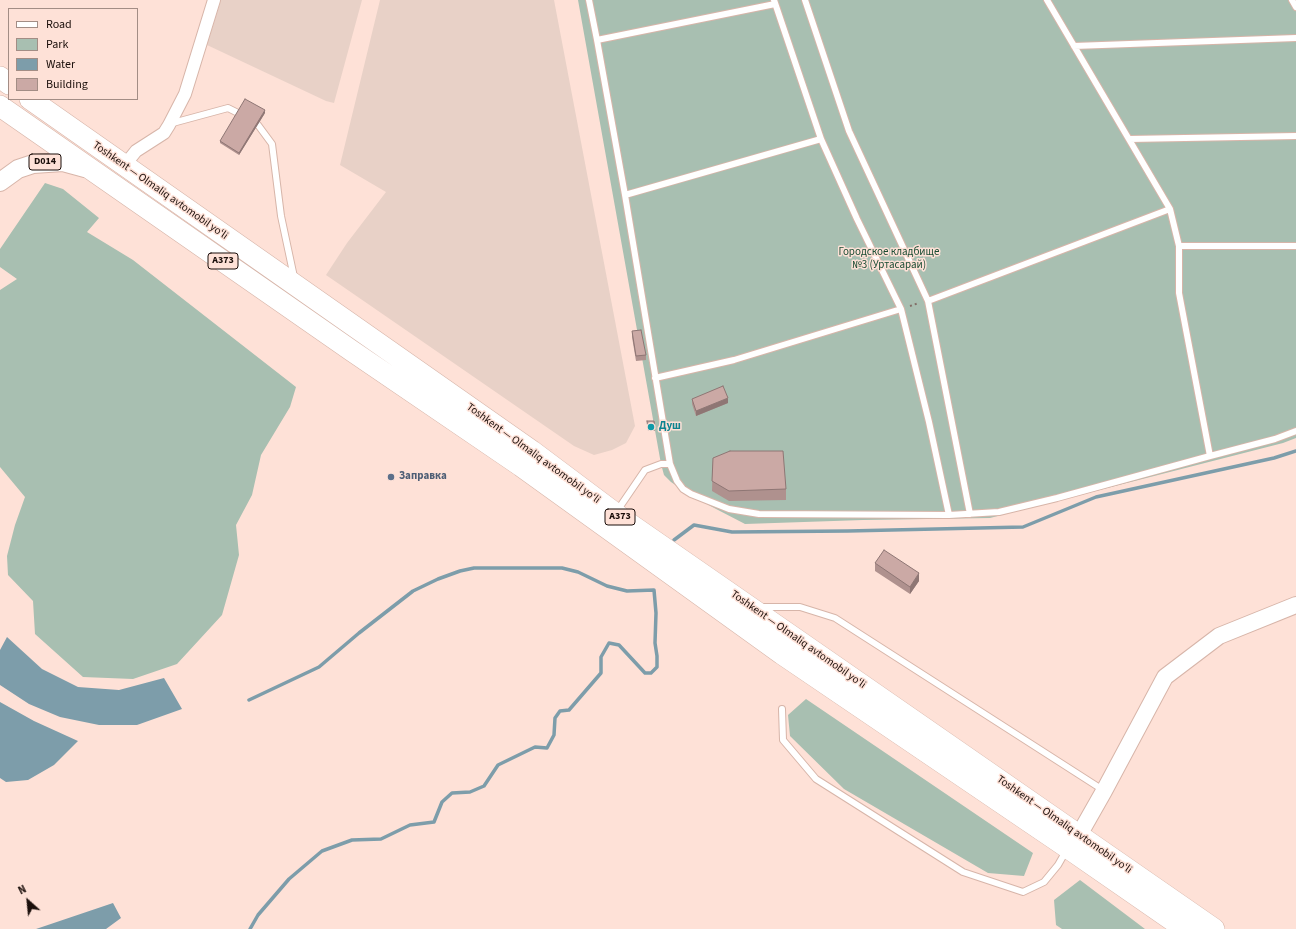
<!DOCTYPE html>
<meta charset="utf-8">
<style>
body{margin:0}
#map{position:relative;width:1296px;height:929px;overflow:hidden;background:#fee1d7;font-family:"Source Sans 3",sans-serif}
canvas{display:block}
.legend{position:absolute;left:8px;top:8px;width:130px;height:92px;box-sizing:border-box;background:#fee1d7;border:1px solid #a38d85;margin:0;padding:5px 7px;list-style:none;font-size:12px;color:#1a0e0a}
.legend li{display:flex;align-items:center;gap:8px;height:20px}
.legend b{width:20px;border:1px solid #a38d85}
.north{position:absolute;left:8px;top:881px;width:40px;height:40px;-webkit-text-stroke:3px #fee1d7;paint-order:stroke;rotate:333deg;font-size:11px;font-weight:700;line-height:16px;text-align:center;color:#1a0e0a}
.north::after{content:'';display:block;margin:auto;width:14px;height:18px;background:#1a0e0a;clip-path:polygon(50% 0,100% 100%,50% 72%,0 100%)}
</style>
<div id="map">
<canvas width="1296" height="929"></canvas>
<ul class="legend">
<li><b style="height:5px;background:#fff"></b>Road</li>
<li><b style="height:11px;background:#a8bfb1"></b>Park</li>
<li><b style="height:11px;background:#7d9daa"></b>Water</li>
<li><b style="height:11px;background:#cba9a5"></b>Building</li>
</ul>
<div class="north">N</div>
</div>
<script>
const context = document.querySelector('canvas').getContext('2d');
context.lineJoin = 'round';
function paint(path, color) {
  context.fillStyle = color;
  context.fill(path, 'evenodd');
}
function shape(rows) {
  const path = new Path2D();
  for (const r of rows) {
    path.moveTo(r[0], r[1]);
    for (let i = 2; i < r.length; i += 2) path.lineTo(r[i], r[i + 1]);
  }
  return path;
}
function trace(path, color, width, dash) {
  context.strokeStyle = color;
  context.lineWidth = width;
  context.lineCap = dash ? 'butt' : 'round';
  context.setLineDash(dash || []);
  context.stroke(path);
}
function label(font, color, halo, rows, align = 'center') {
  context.font = font + ' "Source Sans 3",sans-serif';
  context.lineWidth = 3;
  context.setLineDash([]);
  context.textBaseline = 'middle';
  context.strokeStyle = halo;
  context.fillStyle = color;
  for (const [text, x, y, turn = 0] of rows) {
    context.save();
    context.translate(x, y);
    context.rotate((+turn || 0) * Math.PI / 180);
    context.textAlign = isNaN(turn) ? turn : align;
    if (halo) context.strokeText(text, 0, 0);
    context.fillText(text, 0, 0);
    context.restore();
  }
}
paint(shape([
 [221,0,362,0,334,103,326,101,207,45],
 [380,0,554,0,635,426,626,443,612,450,594,455,574,446,326,275,347,243,386,192,340,165]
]), '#e8d1c7');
paint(shape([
 [578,0,1296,0,1296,438,1283,443,990,518,863,520,745,524,693,497,671,482,664,475,661,464],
 [45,183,63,189,99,218,87,232,133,260,296,387,290,407,261,455,252,495,236,525,239,555,222,615,177,664,133,679,83,677,35,634,33,601,8,575,7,556,15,525,25,497,0,467,0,290,17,279,0,267,0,249],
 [806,699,1033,853,1024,876,988,873,844,789,790,736,788,715],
 [1080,880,1145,929,1062,929,1056,925,1054,900]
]), '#a8bfb1');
paint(shape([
 [7,637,42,669,78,687,119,690,164,678,182,709,137,725,99,725,60,717,29,704,0,685,0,650],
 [0,702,34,721,78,741,54,765,28,780,6,782,0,778],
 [113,903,121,918,106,929,36,929]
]), '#7d9daa');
trace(shape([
 [674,540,694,525,732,532,848,531,1023,527,1096,497,1274,458,1296,451],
 [249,700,319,667,359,633,413,591,438,579,460,571,474,568,562,568,578,572,607,586,627,591,654,590,656,613,655,643,657,656,657,667,651,673,645,673,619,645,609,643,601,657,601,673,569,710,560,711,555,718,554,735,547,748,535,747,498,765,484,786,470,792,452,793,442,802,434,822,410,825,381,839,352,840,322,851,289,879,258,915,250,929]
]), '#7d9daa', 3.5);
const lane = shape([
 [589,0,597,40,625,195,670,464,677,481,683,489,691,494,729,509,759,514,949,515,999,512,1057,498,1210,456,1275,439,1296,431],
 [774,0,821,139,857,219,901,309,929,422,949,515],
 [805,0,849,131,928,301,970,514],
 [1047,0,1170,209,1179,246,1179,293,1210,456],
 [1292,0,1296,7],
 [597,40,775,4],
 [1074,46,1296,38],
 [169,124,228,108,238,113],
 [258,125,272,144,281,216,294,277],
 [1129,139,1296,136],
 [625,195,821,139],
 [1179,246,1296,246],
 [928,301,1170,209],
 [655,378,734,360,901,309],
 [617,511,645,470,661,464,670,464],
 [760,607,800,607,835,618,1103,790],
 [782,709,783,740,816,779,963,872,1023,892,1044,882,1058,865,1066,851]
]);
const street = shape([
 [124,166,136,151,164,133,169,125,185,94,214,0]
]);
const secondary = shape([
 [1079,835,1104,791,1165,677,1219,636,1296,605]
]);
const primary = shape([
 [0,182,18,169,33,164,63,162,85,168]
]);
const highway = shape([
 [0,77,9,84],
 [30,99,532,451,624,520,1214,929],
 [0,106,352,351,521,466,782,654,1068,848,1185,929]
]);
trace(lane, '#d7b5a9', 8);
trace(street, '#d7b5a9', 14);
trace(secondary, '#d7b5a9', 18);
trace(primary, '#d7b5a9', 20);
trace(highway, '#d7b5a9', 22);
trace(shape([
 [910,306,919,303]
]), '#826e67', 2, [2, 3]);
trace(lane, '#fff', 6);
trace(street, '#fff', 12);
trace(secondary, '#fff', 16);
trace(primary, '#fff', 18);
trace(highway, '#fff', 21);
paint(shape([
 [265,113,239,155,220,143,220,141],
 [632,331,646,355,646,360,636,361,632,337],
 [692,399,728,403,696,416,692,404],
 [647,421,654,421,655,431,648,431],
 [713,458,786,489,786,500,729,501,712,491],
 [875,563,919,581,910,594,875,571]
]), '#af918e');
paint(shape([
 [265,110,265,113,239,155,239,153],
 [728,398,728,403,696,416,696,411],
 [919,573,919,581,910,594,910,587]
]), '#8e7674');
const building = shape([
 [245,99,265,110,239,153,220,141,245,99],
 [641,330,646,355,636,356,632,331,641,330],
 [723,386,728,398,696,411,692,399,723,386],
 [647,421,654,421,655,428,648,429,647,421],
 [730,451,783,451,786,489,729,491,712,481,713,458,730,451],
 [884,550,919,573,910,587,875,563,884,550]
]);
paint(building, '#cba9a5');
trace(building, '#8e7674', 1);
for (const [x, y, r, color] of [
 [651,427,4,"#0f9aa8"],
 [391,477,4,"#5c6f8a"]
]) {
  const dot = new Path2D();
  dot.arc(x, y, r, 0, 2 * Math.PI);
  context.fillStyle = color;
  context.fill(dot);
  trace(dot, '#fee1d7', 1.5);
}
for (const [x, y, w] of [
 [45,162,32],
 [223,261,30],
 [620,517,30]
]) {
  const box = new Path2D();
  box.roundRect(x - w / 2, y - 8, w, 16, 3);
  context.fillStyle = '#fee1d7';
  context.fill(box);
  trace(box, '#1a0e0a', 1);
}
label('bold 10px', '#1a0e0a', null, [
 ["D014",45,162],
 ["A373",223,261],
 ["A373",620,517]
]);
label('11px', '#1a0e0a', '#fee1d7', [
 ["Toshkent — Olmaliq avtomobil yo‘li",160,191,35],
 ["Toshkent — Olmaliq avtomobil yo‘li",533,454,36],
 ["Toshkent — Olmaliq avtomobil yo‘li",798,640,35],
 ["Toshkent — Olmaliq avtomobil yo‘li",1064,825,35]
]);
label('11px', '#194c33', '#fee1d7', [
 ["Городское кладбище",889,253],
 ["№3 (Уртасарай)",889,266]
]);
label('bold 11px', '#0d838f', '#fee1d7', [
 ["Душ",659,427]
], 'left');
label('bold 11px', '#4e5e75', '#fee1d7', [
 ["Заправка",399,477]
], 'left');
</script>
